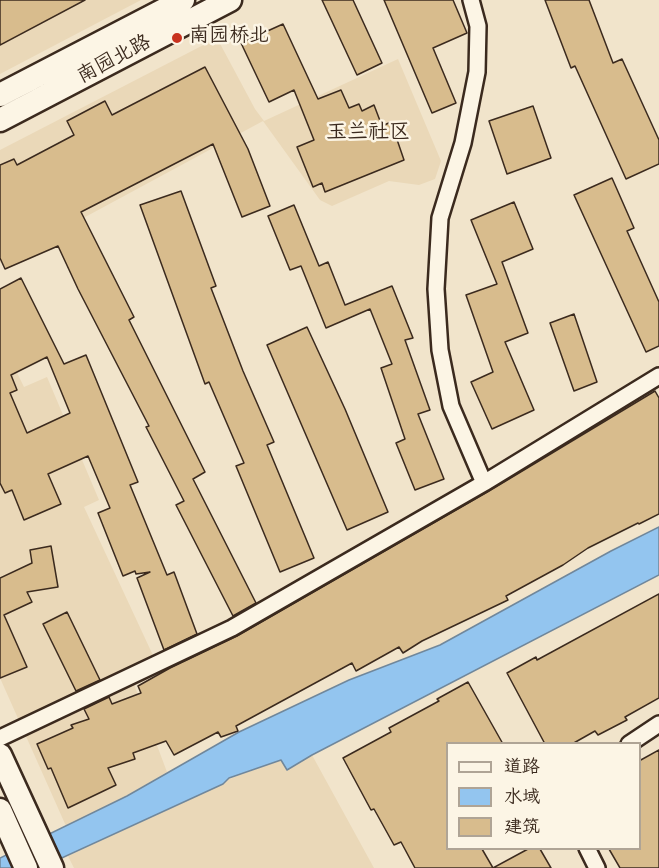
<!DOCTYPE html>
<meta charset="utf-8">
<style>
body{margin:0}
#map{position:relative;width:659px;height:868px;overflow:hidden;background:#f1e4cb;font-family:"Indie Flower","LXGW WenKai TC",sans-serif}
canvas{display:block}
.legend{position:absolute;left:446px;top:742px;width:195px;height:108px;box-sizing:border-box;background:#fcf5e5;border:2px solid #afa495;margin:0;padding:8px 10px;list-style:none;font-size:18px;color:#3b2a1e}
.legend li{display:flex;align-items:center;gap:12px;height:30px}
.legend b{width:30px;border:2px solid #afa495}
</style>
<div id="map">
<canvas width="659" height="868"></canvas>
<ul class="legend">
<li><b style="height:8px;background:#fcf5e5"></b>道路</li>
<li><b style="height:16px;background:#93c5ef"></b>水域</li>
<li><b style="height:16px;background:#d8bc8d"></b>建筑</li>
</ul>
</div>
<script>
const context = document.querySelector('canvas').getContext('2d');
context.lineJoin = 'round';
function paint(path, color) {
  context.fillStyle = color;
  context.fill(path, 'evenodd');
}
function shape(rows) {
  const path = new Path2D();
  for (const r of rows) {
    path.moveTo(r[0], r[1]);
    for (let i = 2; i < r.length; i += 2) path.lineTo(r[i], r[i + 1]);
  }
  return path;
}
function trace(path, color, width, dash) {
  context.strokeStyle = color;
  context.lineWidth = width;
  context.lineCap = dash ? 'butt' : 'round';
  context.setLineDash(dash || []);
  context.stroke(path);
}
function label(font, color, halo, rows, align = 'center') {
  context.font = font + ' "Indie Flower","LXGW WenKai TC",sans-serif';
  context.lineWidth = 5;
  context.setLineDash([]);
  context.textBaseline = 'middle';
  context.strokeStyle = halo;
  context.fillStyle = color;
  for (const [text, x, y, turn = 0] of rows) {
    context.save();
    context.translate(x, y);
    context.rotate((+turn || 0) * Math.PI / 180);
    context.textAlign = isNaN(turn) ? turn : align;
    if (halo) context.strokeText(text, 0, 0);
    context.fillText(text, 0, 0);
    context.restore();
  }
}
paint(shape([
 [0,0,141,0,0,74],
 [217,38,255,109,264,121,398,59,441,161,435,179,419,185,389,181,332,206,320,200,263,121,0,263,0,150],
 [0,338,24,387,47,377,99,500,84,507,157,664,132,679,167,772,127,796,66,826,0,678],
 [312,755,374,868,74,868,68,856,223,784,229,779,281,760,287,770]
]), '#ead8b8');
const water = shape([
 [659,527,659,575,312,755,287,770,281,760,229,778,223,784,40,868,0,868,0,858,127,796,239,732,349,680,440,645,611,551,659,527]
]);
paint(water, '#93c5ef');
trace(water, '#70879b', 1.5);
const building = shape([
 [0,0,85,0,0,45,0,0],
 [322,0,353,0,382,63,357,75,322,0],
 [384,0,453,0,467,33,433,48,456,103,432,113,384,0],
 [545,0,589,0,613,63,622,59,659,140,659,164,626,179,575,66,571,68,545,0],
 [283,24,318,99,341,90,349,108,359,104,362,111,374,105,382,126,391,122,404,160,325,192,322,183,313,187,297,147,314,140,294,90,269,102,241,43,283,24],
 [205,67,248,149,270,206,242,217,213,144,81,212,134,317,129,320,205,472,193,479,256,603,233,616,176,505,184,501,146,427,149,426,78,289,58,246,5,269,0,258,0,165,14,159,17,165,74,135,67,121,105,101,112,115,205,67],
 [533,106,551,158,507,174,489,121,533,106],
 [612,178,634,228,627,231,659,302,659,346,646,352,574,195,612,178],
 [181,191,216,286,211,288,243,371,274,442,267,445,314,558,280,572,236,466,244,463,209,382,205,384,140,205,181,191],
 [514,202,533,249,502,262,528,333,505,342,534,410,492,429,471,382,493,372,466,295,497,284,471,220,514,202],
 [294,205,319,266,328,262,345,305,392,286,413,338,405,340,430,410,418,414,444,479,415,490,396,443,405,439,381,368,392,364,370,309,326,328,301,266,290,270,268,216,294,205],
 [21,278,64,364,86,355,138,482,130,485,167,575,174,572,197,634,164,650,137,578,150,572,136,574,135,571,123,576,98,513,110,508,88,456,48,474,61,504,24,520,12,490,5,493,0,483,0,289,21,278],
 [47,357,70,413,27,433,10,393,17,390,11,375,47,357],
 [574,314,597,382,574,391,550,323,574,314],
 [307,327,345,409,388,512,347,530,267,345,307,327],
 [655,391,659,398,659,514,639,524,638,523,588,548,563,565,506,596,508,600,422,641,403,653,399,647,356,671,352,663,236,726,238,731,221,737,218,732,174,755,166,741,133,753,135,759,108,768,116,785,68,808,51,768,48,769,37,744,73,728,71,725,89,719,84,709,109,697,112,704,141,693,138,686,170,668,237,636,489,491,655,391],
 [51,546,58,587,27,592,32,602,4,615,27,667,0,678,0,578,32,563,30,550,51,546],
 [659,594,659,698,625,717,627,720,598,735,595,731,572,744,545,744,507,673,536,657,537,660,659,594],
 [67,612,100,680,76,691,43,624,67,612],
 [468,682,503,744,447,744,447,849,482,849,493,868,415,868,401,842,394,845,374,809,371,810,343,758,391,732,389,728,439,701,437,699,468,682],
 [659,750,659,868,620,868,609,849,639,849,639,761,659,750],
 [528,849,540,849,551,868,493,868,528,849]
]);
paint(building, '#d8bc8d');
trace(building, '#3b2a1e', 1.5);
const minor = shape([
 [484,483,659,376],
 [0,738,232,628,484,483,451,406,440,350,436,289,440,218,463,143,477,72,478,26,471,0],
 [629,744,659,724],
 [587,848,597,868]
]);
const secondary = shape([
 [0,95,183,0],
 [0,120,230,0],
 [0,755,52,868],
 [0,810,26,868]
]);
trace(minor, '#3b2a1e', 20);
trace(secondary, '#3b2a1e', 27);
trace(minor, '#fcf5e5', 15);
trace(secondary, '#fcf5e5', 22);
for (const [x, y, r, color] of [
 [177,38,6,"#c8321e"]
]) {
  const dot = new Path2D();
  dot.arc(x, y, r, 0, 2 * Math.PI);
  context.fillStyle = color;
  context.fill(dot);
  trace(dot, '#fcf5e5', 2);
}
label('20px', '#3b2a1e', '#fcf5e5', [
 ["南园桥北",189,38]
], 'left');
label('20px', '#3b2a1e', '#fcf5e5', [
 ["南园北路",115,61,-28]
]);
label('21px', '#3b2a1e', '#fcf5e5', [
 ["玉兰社区",368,135]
]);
</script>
